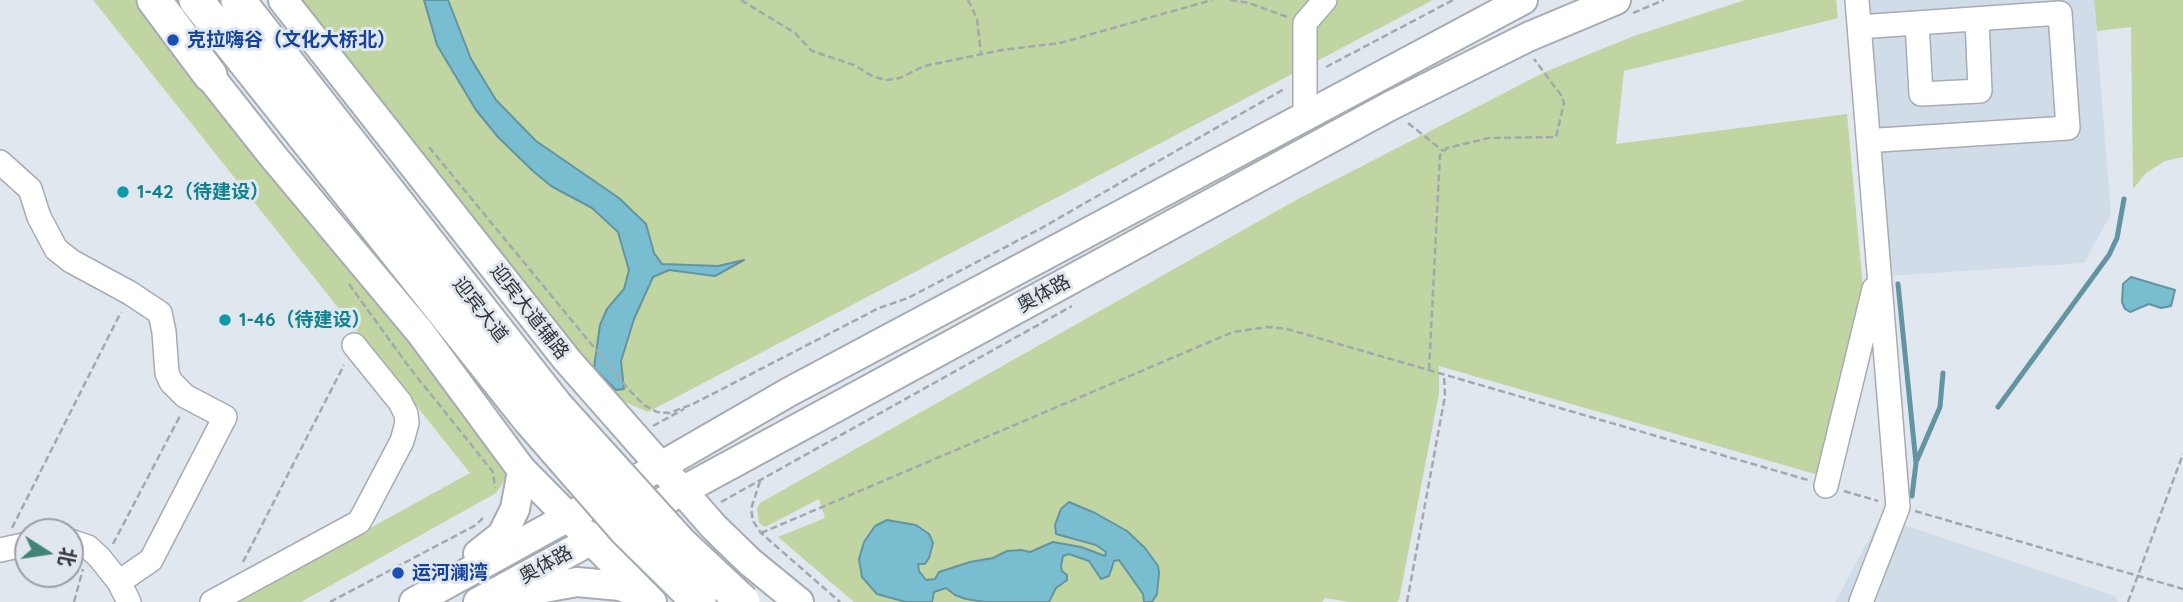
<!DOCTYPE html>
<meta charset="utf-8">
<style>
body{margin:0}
#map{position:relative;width:2183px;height:602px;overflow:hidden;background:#e0e7ee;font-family:Quicksand,"Noto Sans SC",sans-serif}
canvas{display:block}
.north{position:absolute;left:14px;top:518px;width:70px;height:70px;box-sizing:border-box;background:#e0e7ee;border:2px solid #9a9fa4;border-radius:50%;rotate:102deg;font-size:19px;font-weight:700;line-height:28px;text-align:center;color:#313336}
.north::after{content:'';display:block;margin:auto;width:24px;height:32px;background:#428576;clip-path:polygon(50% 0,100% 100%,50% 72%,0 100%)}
</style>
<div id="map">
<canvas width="2183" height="602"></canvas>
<div class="north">北</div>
</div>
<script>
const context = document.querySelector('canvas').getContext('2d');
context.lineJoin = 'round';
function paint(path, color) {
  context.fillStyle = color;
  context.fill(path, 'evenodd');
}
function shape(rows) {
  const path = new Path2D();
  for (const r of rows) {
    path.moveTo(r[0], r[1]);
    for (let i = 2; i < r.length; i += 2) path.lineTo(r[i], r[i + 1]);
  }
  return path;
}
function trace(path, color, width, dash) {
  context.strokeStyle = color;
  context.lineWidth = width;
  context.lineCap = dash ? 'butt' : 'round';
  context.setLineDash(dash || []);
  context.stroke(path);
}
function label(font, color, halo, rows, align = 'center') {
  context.font = font + ' Quicksand,"Noto Sans SC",sans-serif';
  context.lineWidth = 6;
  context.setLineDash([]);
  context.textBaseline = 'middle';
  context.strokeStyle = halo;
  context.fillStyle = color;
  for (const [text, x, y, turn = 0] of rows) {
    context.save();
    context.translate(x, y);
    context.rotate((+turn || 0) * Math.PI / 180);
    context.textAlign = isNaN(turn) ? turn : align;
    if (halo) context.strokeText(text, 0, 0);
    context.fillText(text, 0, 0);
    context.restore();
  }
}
paint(shape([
 [1862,0,2094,0,2111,214,2084,263,1888,276],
 [1881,517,2115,596,2118,602,1835,602]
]), '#d0dce8');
paint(shape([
 [93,0,150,0,499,459,507,477,496,493,301,602,236,602,470,473],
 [276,0,1433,0,648,412,572,379],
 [1745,0,1836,0,1838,18,1624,71,1616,144,1847,114,1863,288,1822,476,1439,366,1439,393,1399,600,1397,602,1350,602,1325,598,1322,602,854,602,778,537,825,518,819,499,765,527,759,523,757,509,760,503,1298,199,1545,72,1634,36],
 [2094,0,2183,0,2183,157,2165,161,2146,173,2133,189,2131,27,2097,31]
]), '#c0d5a1');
const water = shape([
 [424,0,448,0,471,59,496,100,536,141,619,198,646,224,654,253,662,264,718,266,744,260,715,276,669,270,653,277,634,319,621,361,624,389,616,390,594,368,600,325,607,309,624,289,629,270,618,232,592,208,551,186,533,171,498,137,476,110,437,45,424,0],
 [2131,277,2175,290,2171,306,2161,308,2149,304,2130,312,2125,309,2122,302,2123,284,2131,277],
 [1069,502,1095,513,1127,531,1145,548,1158,566,1159,573,1157,594,1152,602,1144,602,1143,594,1119,560,1114,561,1109,576,1101,579,1089,561,1069,554,1063,556,1061,566,1062,571,1067,575,1067,580,1056,588,1049,602,985,602,966,599,955,595,946,588,934,592,932,602,906,602,877,594,862,577,859,559,864,542,875,526,887,520,916,525,929,534,933,543,929,558,925,564,918,564,919,571,926,580,935,579,939,572,970,562,993,558,1007,551,1021,550,1030,552,1053,542,1081,547,1105,556,1106,552,1096,545,1056,534,1055,525,1061,509,1069,502]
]);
paint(water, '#79bed0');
trace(water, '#6394a2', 2);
trace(shape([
 [1898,284,1916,463,1912,496],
 [1998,407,2109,255,2117,238,2124,199],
 [1917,460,1940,407,1943,373]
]), '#6394a2', 5);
const minor = shape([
 [1857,0,1898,507,1861,602],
 [1917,23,1921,94,1980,91,1977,19],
 [1873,26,2060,13,2068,128,1879,140],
 [1305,117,1305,23,1325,0],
 [0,162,30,189,39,217,56,249,71,261,130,293,160,313,164,332,167,373,171,382,185,396,225,417,151,560,119,582],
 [1826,486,1874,289],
 [70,541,88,547,99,557,119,582,129,602],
 [0,550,28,544],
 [212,602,359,522,363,515,402,441,407,423,406,414,400,402,354,345]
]);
const major = shape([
 [283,0,567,360,714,527,750,562,799,602],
 [197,60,272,155,420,332,521,469,652,602],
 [478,554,502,535,515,509,522,471],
 [510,598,533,590,577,582,620,586,641,594],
 [414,602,668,462,789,392,1523,0],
 [478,602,1390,106,1528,37,1616,0]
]);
const highway = shape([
 [154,0,210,75],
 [196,0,529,419],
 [238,0,556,406]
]);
trace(minor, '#a6acb3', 26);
trace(major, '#a6acb3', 32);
trace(highway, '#a6acb3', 37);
trace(shape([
 [741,0,795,33,812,51,854,65,874,77,887,80,900,78,924,66,1002,50,1060,43,1212,0],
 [968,0,977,19,981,54],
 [1230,0,1249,3,1287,17],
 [1633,13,1664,0],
 [1326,67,1453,0],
 [1408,123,1443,151],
 [429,147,629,390,644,405,657,412,669,413,693,404,879,308,908,298,1038,230,1286,88],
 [349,284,409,367,493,472,495,488],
 [1429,370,1440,155,1447,148,1489,138,1556,137,1564,103,1561,95,1534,59],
 [653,426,684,409],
 [760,481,751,509,753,521,761,533,840,602],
 [1844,491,1878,501],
 [721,502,1072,306],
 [1915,511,2183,589],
 [12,528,121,312],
 [761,533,1233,332,1268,327,1287,329,1808,480],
 [113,544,181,414],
 [243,562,344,365],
 [74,602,83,569],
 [330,602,476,525,485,516],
 [1407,602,1445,396,1444,375],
 [2128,602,2183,454]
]), '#a3a8ae', 2.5, [7, 3.5]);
trace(minor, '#fff', 23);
trace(major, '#fff', 28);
trace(highway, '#fff', 33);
const highwayBridge = shape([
 [556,406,680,543,743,602],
 [529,419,625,529,699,602]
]);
trace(highwayBridge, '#a6acb3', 37, []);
trace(highwayBridge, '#fff', 33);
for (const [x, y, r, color] of [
 [173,40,7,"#1a4fb4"],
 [123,192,7,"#0f9aa8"],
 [225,320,7,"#0f9aa8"],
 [398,573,7,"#1a4fb4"]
]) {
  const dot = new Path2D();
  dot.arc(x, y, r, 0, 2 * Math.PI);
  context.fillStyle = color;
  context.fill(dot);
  trace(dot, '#e0e7ee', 2.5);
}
label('bold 19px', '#164399', '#e0e7ee', [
 ["克拉嗨谷（文化大桥北）",187,40],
 ["运河澜湾",412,573]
], 'left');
label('bold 19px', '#0d838f', '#e0e7ee', [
 ["1-42（待建设）",137,192],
 ["1-46（待建设）",239,320]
], 'left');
label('19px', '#313336', '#e0e7ee', [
 ["奥体路",1044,294,-29],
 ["迎宾大道",480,310,52],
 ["迎宾大道辅路",529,312,52],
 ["奥体路",546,565,-29]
]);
</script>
